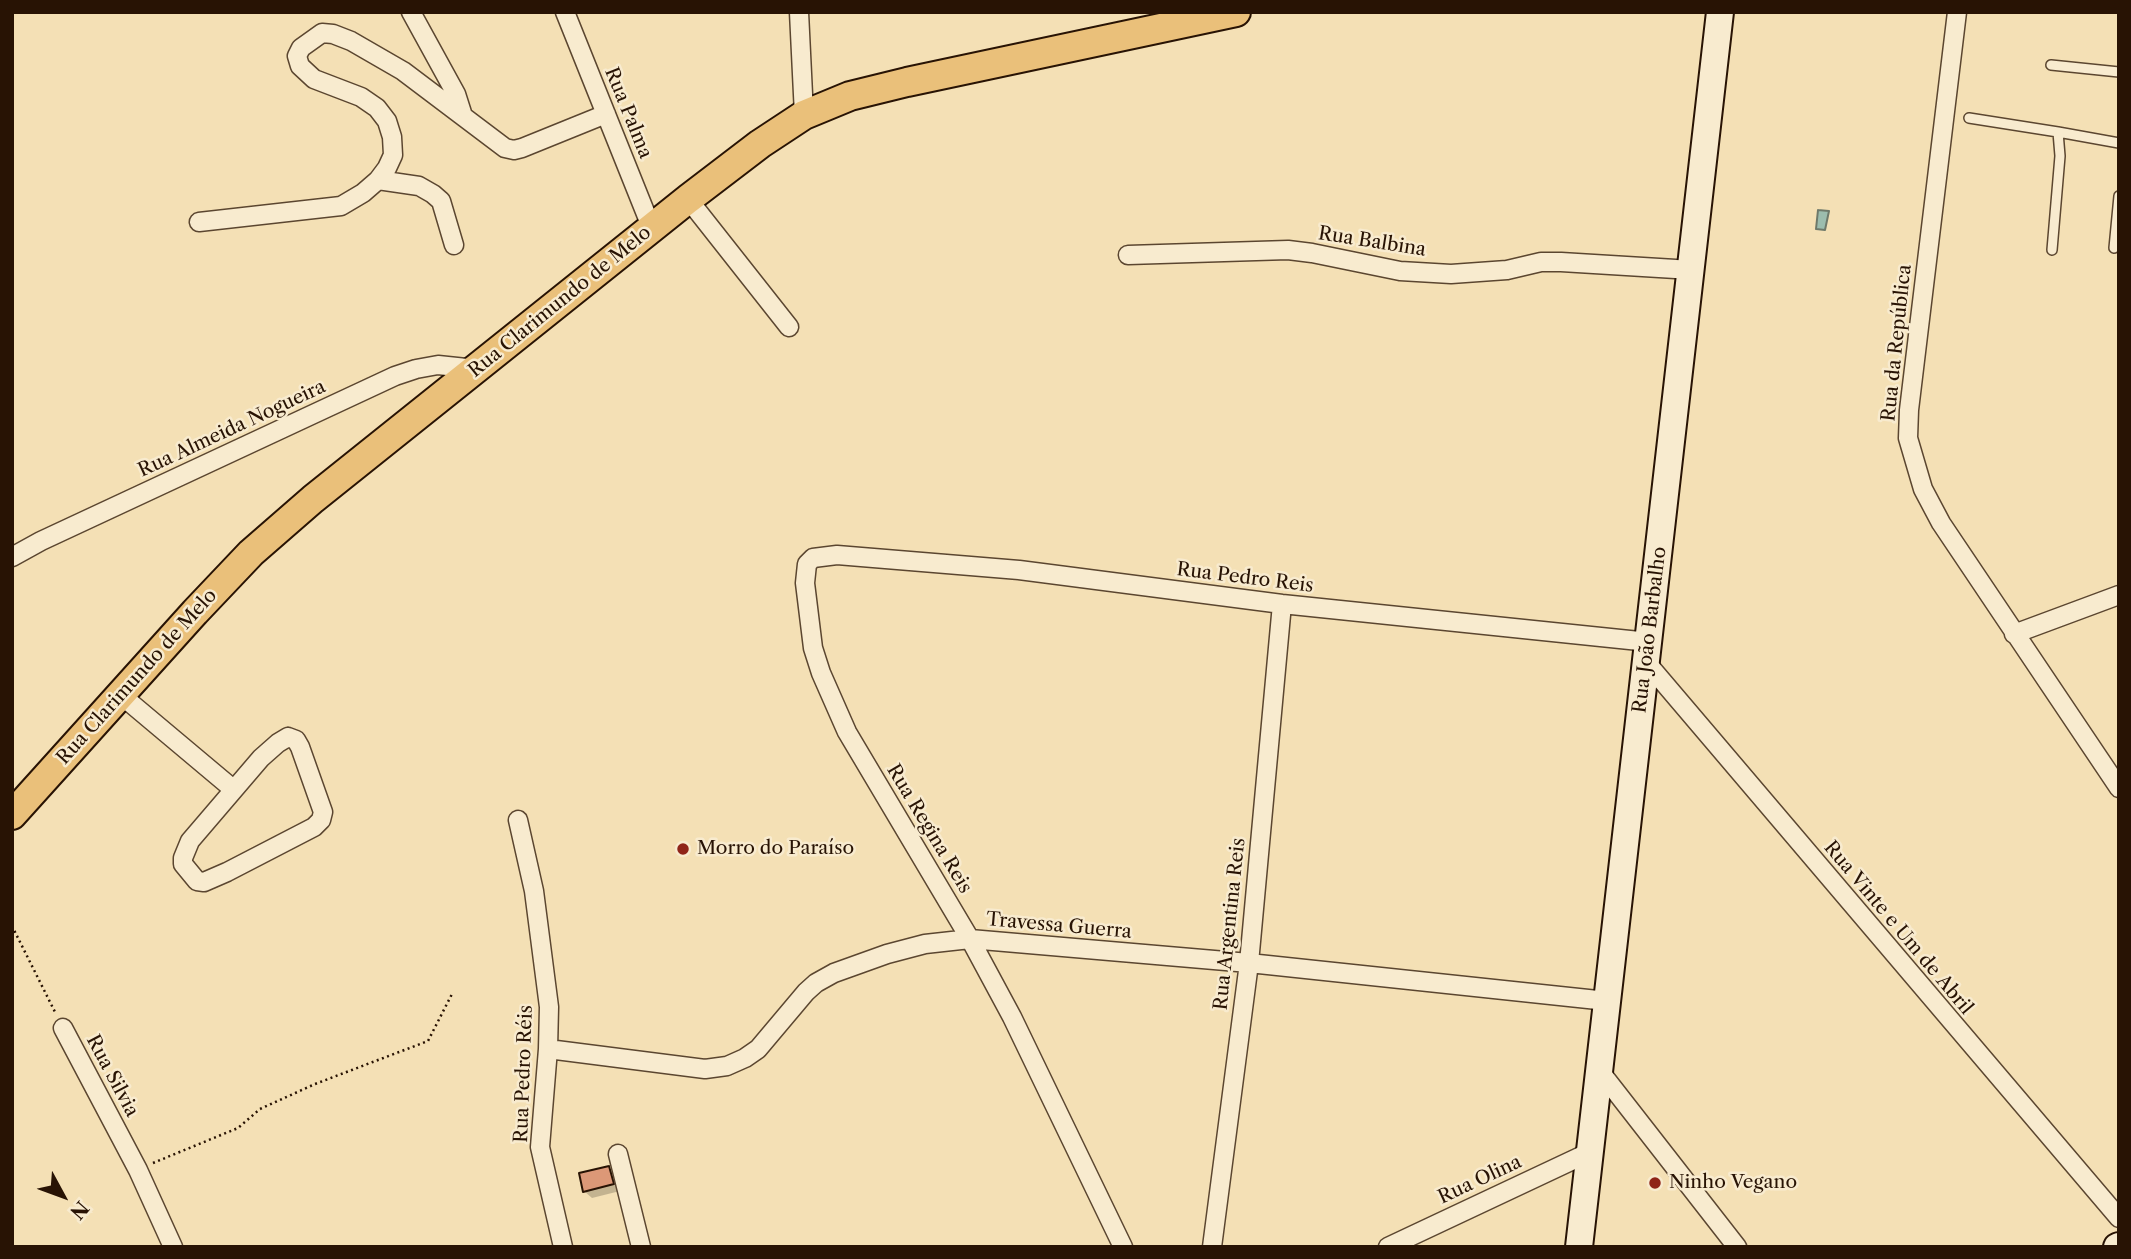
<!DOCTYPE html>
<meta charset="utf-8">
<style>
body{margin:0}
#map{position:relative;width:2131px;height:1259px;overflow:hidden;background:#f4e0b5;font-family:"Libre Caslon Text",serif}
canvas{display:block}
.frame{position:absolute;inset:0;border:14px solid #281304;pointer-events:none}
.north{position:absolute;left:28px;top:1161px;width:70px;height:70px;-webkit-text-stroke:5px #f8ebcf;paint-order:stroke;rotate:131deg;font-size:19px;font-weight:700;line-height:28px;text-align:center;color:#281304}
.north::after{content:'';display:block;margin:auto;width:24px;height:32px;background:#281304;clip-path:polygon(50% 0,100% 100%,50% 72%,0 100%)}
</style>
<div id="map">
<canvas width="2131" height="1259"></canvas>
<div class="frame"></div>
<div class="north">N</div>
</div>
<script>
const g = document.querySelector('canvas').getContext('2d');
g.lineJoin = 'round';
function fill(path, color) { g.fillStyle = color; g.fill(path, 'evenodd'); }
const toPath = rows => new Path2D(rows.map(r => 'M' + r).join(''));
function trace(path, color, width, dash) { g.strokeStyle = color; g.lineWidth = width; g.lineCap = dash ? 'butt' : 'round'; g.setLineDash(dash || []); g.stroke(path); }
function label(font, color, halo, rows, align = 'center') {
  g.font = font + ' "Libre Caslon Text",serif'; g.lineWidth = 5; g.setLineDash([]); g.textBaseline = 'middle'; g.strokeStyle = halo; g.fillStyle = color; for (const [text, x, y, turn = 0] of rows) {
    g.save(); g.translate(x, y); g.rotate((+turn || 0) * Math.PI / 180); g.textAlign = isNaN(turn) ? turn : align; if (halo) g.strokeText(text, 0, 0); g.fillText(text, 0, 0); g.restore();
  }
}
const water = toPath([
 [1818,210,1829,211,1825,230,1816,229,1818,210]
]);
fill(water, '#9cbdae');
trace(water, '#6e796a', 2);
fill(toPath([
 [609,1168,616,1175,620,1191,592,1198,584,1191]
]), '#0003');
const building = toPath([
 [609,1166,614,1184,583,1192,579,1173,609,1166]
]);
fill(building, '#dc9877');
trace(building, '#281304', 2);
const lane = toPath([
 [2051,65,2119,72],
 [1969,118,2058,132],
 [2114,248,2119,196],
 [2052,250,2060,156,2058,132,2119,143]
]);
const street = toPath([
 [411,12,456,94,463,116],
 [565,12,652,229],
 [799,12,804,115],
 [1957,12,1909,410,1908,438,1923,489,1941,523,2119,788],
 [378,180,419,186,433,194,441,201,454,245],
 [688,199,789,327],
 [199,222,341,206,363,193,378,180,387,168,393,155,392,137,387,121,377,108,361,97,314,79,300,66,297,56,301,48,322,33,333,34,351,41,403,71,505,148,514,150,522,148,606,114],
 [1128,255,1288,250,1312,253,1400,271,1451,274,1507,270,1541,262,1561,262,1692,270],
 [12,557,41,541,395,376,416,369,438,365,476,369],
 [2014,634,2119,595],
 [1647,663,2119,1218],
 [121,695,233,789],
 [288,737,296,740,300,747,323,812,321,820,314,827,227,872,204,882,197,881,183,864,183,858,190,841,261,758,278,743,288,737],
 [518,820,534,891,549,1007,548,1049,540,1147,563,1247],
 [63,1028,138,1170,173,1247],
 [548,1049,705,1069,727,1066,745,1058,758,1049,806,992,816,983,834,973,887,954,925,944,970,939,1249,963,1607,1001],
 [1599,1070,1737,1247],
 [618,1154,641,1247],
 [1123,1247,1012,1017,970,939,847,732,821,673,813,648,805,583,807,564,813,558,837,555,1019,570,1282,604,1649,642],
 [1212,1247,1249,963,1282,604],
 [1388,1247,1590,1152]
]);
const secondary = toPath([
 [1579,1247,1720,12],
 [2117,1247,2119,1246]
]);
const primary = toPath([
 [12,815,195,612,251,553,313,499,688,199,760,144,804,115,850,96,907,82,1236,12]
]);
trace(lane, '#5b4630', 12);
trace(street, '#5b4630', 21);
trace(secondary, '#281304', 30);
trace(primary, '#281304', 32);
trace(toPath([
 [12,926,56,1014],
 [153,1163,238,1128,260,1109,315,1084,428,1041,453,992]
]), '#281304', 2.5, [2, 3.5]);
trace(lane, '#f8ebcf', 9);
trace(street, '#f8ebcf', 18);
trace(secondary, '#f8ebcf', 26);
trace(primary, '#eac07a', 28);
for (const [x, y, r, color] of [
 [683,849,7,"#8f2418"],
 [1655,1183,7,"#8f2418"]
]) { const dot = new Path2D(); dot.arc(x, y, r, 0, 2 * Math.PI); g.fillStyle = color; g.fill(dot); trace(dot, '#f8ebcf', 2.5); }
label('19px', '#281304', '#f8ebcf', [
 ["Rua Palma",628,113,68],
 ["Rua Balbina",1372,242,9],
 ["Rua Clarimundo de Melo",560,302,-39],
 ["Rua da República",1897,343,-84],
 ["Rua Almeida Nogueira",232,429,-25],
 ["Rua Pedro Reis",1245,578,7],
 ["Rua João Barbalho",1650,630,-83],
 ["Rua Clarimundo de Melo",137,677,-48],
 ["Rua Regina Reis",929,829,59],
 ["Rua Argentina Reis",1230,924,-84],
 ["Travessa Guerra",1059,926,5],
 ["Rua Vinte e Um de Abril",1898,928,50],
 ["Rua Pedro Réis",524,1074,-88],
 ["Rua Silvia",112,1076,62],
 ["Rua Olina",1480,1180,-25]
]);
label('19px', '#281304', '#f8ebcf', [
 ["Morro do Paraíso",697,849],
 ["Ninho Vegano",1669,1183]
], 'left');
</script>
